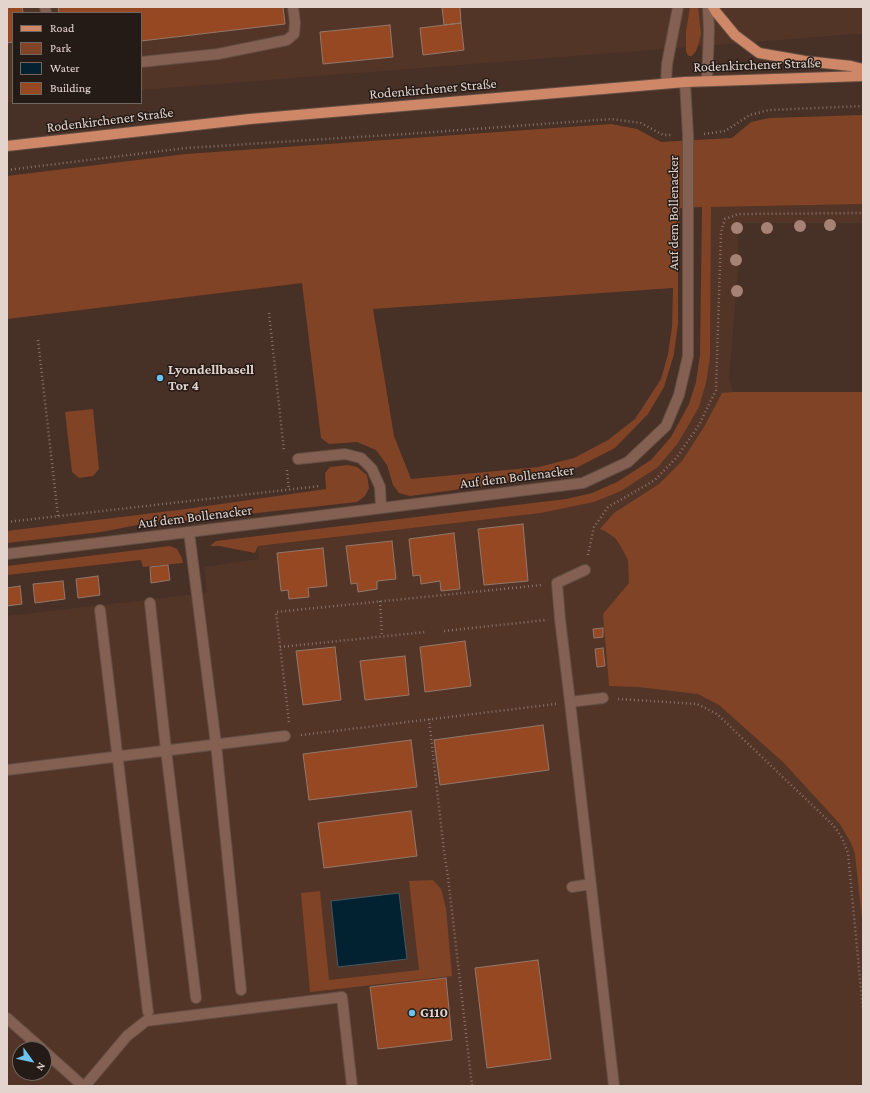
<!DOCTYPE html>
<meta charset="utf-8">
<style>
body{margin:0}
#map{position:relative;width:870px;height:1093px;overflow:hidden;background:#473026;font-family:"Crimson Pro",serif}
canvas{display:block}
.frame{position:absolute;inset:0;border:8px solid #e3d4ce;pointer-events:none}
.legend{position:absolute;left:12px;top:12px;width:130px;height:92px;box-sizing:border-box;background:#251b16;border:1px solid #716560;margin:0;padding:5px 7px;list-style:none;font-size:12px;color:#e3d4ce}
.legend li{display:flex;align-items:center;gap:8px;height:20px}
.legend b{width:20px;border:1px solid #716560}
.north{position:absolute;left:12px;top:1041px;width:40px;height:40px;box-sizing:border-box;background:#251b16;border:1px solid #716560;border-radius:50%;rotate:123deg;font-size:11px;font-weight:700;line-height:16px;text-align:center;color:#e3d4ce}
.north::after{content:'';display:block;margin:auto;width:14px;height:18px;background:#6cc3f2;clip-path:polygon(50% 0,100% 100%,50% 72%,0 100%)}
</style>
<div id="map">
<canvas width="870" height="1093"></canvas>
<div class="frame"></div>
<ul class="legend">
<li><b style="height:5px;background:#ce8868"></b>Road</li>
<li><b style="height:11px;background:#804326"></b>Park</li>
<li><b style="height:11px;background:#032231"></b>Water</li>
<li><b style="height:11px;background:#954822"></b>Building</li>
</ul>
<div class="north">N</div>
</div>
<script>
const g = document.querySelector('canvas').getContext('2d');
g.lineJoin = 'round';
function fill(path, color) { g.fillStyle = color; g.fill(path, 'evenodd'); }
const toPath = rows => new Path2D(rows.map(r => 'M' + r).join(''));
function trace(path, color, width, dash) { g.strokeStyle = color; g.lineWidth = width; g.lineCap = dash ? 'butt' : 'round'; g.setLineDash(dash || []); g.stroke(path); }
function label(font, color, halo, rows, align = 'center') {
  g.font = font + ' "Crimson Pro",serif'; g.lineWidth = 3; g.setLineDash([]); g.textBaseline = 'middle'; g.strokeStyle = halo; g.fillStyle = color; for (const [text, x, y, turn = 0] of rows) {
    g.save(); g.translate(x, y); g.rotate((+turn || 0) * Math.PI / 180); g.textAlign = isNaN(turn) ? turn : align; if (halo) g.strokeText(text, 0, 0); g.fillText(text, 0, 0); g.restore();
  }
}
fill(toPath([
 [7,7,863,7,863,34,855,34,141,90,141,13,13,13,13,102,7,103],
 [863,204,863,223,738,223,738,269,729,377,733,392,863,392,863,1086,7,1086,7,616,197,594,207,592,204,567,259,559,258,546,541,513,594,502,678,443,710,357,711,207],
 [20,1049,44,1049,44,1073,20,1073]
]), '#533528');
fill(toPath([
 [690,7,698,7,701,34,699,42,696,51,692,56,689,56,687,54,686,51,686,32],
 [863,115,863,204,711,207,710,357,706,383,699,407,678,443,658,467,621,491,594,502,541,513,258,546,255,553,219,546,210,546,216,541,566,499,592,493,617,482,651,460,671,437,689,404,696,382,700,355,702,207,680,208,678,254,678,324,674,354,664,387,648,414,615,448,576,468,535,479,410,496,399,493,393,485,387,465,376,450,357,442,329,444,321,438,302,283,7,319,7,176,186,154,611,124,637,129,661,142,732,138,751,122,769,118],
 [673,288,672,327,668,354,661,379,635,419,608,440,574,458,539,467,411,479,394,436,373,309],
 [733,392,863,392,863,928,855,854,851,843,840,824,783,762,719,705,698,694,639,687,609,686,603,614,629,583,628,560,620,545,615,538,605,531,600,529,614,513,659,484,682,461,704,427,722,393],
 [93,409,99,469,93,476,79,478,72,472,65,412],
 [348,465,357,467,367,475,369,488,365,496,357,502,175,522,153,522,101,532,7,543,7,531,186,509,326,489,325,473,330,467],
 [170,546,177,549,182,558,183,563,143,567,141,560,7,575,7,566],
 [433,880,441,889,446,908,452,976,310,992,301,893,320,891,329,980,419,970,409,881]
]), '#804326');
const water = toPath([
 [399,893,407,959,338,967,331,901,399,893]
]);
fill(water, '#032231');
trace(water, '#465760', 1);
const building = toPath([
 [7,7,22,7,23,13,13,13,13,42,7,43,7,7],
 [58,7,283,7,285,24,141,41,141,13,59,13,58,7],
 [442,7,460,7,461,23,444,25,442,7],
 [461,23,464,50,423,55,420,28,461,23],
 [390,25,393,57,323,64,320,32,390,25],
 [523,524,528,581,484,585,478,529,523,524],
 [454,533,460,589,441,591,440,581,421,584,420,575,413,576,409,539,454,533],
 [392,541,396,579,377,581,377,589,358,592,357,583,351,584,346,546,392,541],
 [323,548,327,586,308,588,309,597,289,599,288,590,281,591,277,553,323,548],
 [168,565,170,580,151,583,150,567,168,565],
 [98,576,100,595,78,598,76,579,98,576],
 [63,581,65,599,35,603,33,584,63,581],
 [20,586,22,604,7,606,7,588,20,586],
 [603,628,603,637,594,638,593,629,603,628],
 [465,641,471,686,425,692,420,647,465,641],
 [335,647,341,700,303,705,296,651,335,647],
 [603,648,605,666,597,667,595,649,603,648],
 [405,656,409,695,365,700,360,661,405,656],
 [543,725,549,770,440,785,434,740,543,725],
 [411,740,417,787,309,800,303,754,411,740],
 [411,811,417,856,324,868,318,823,411,811],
 [538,960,551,1059,487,1068,475,968,538,960],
 [446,978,452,1040,378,1049,370,987,446,978]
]);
fill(building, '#954822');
trace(building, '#93786c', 1);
const minor = toPath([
 [45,7,46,13],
 [141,62,218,54,287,40,294,34,295,23,293,7],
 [707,81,709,30,708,7],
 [666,83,667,64,678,7],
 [298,459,345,454,361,458,372,469,380,487,381,508],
 [189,532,216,744,241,990],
 [7,554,189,532,583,483,628,462,666,426,679,395,688,356,688,135,685,82],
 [150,603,166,750,196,998],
 [100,610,148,1012],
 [603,698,570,702,614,1086],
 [570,702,560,619,557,583,585,570],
 [7,770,285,736],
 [572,887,591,884],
 [7,1018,42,1049],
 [44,1051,83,1086],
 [85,1086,127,1036,146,1021,342,997,352,1086]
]);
const major = toPath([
 [713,7,716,12,735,35,759,53,805,61,851,66,863,69],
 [7,146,250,119,685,82,863,76]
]);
trace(minor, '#634e44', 12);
trace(major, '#634e44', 12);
trace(toPath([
 [704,134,725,131,750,115,769,110,863,106],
 [7,170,186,148,420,133,611,119,641,123,663,135,673,135],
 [269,313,284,451],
 [38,340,58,516],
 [287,470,289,490],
 [7,522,320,486],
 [588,555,594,527,608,507,655,480,677,457,699,425,716,390,721,232,725,219,738,214,863,213],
 [380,601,382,636],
 [444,631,546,620],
 [280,647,426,632],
 [618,699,697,704,717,714,834,826,842,838,848,853,863,1010],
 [429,719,444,851,448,877,472,1086],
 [289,722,276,612,542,585],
 [301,735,556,704]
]), '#87736b', 2.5, [1, 3]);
trace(minor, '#836051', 10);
trace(major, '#ce8868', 10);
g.fillStyle = '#a58273';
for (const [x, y] of [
 [830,225],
 [800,226],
 [737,228],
 [767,228],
 [736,260],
 [737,291]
]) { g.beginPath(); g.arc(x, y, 6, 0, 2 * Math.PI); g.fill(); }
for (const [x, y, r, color] of [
 [160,378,4,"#6cc3f2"],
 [412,1013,4,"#6cc3f2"]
]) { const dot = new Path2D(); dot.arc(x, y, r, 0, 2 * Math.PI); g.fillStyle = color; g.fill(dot); trace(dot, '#251b16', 1.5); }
label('14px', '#e3d4ce', '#251b16', [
 ["Rodenkirchener Straße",757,65,-2],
 ["Rodenkirchener Straße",433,89,-5],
 ["Rodenkirchener Straße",110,120,-7],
 ["Auf dem Bollenacker",674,213,-90],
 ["Auf dem Bollenacker",517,477,-7],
 ["Auf dem Bollenacker",195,517,-7]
]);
label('bold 14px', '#e3d4ce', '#251b16', [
 ["Lyondellbasell",168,370],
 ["Tor 4",168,386],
 ["G110",420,1013]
], 'left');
</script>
